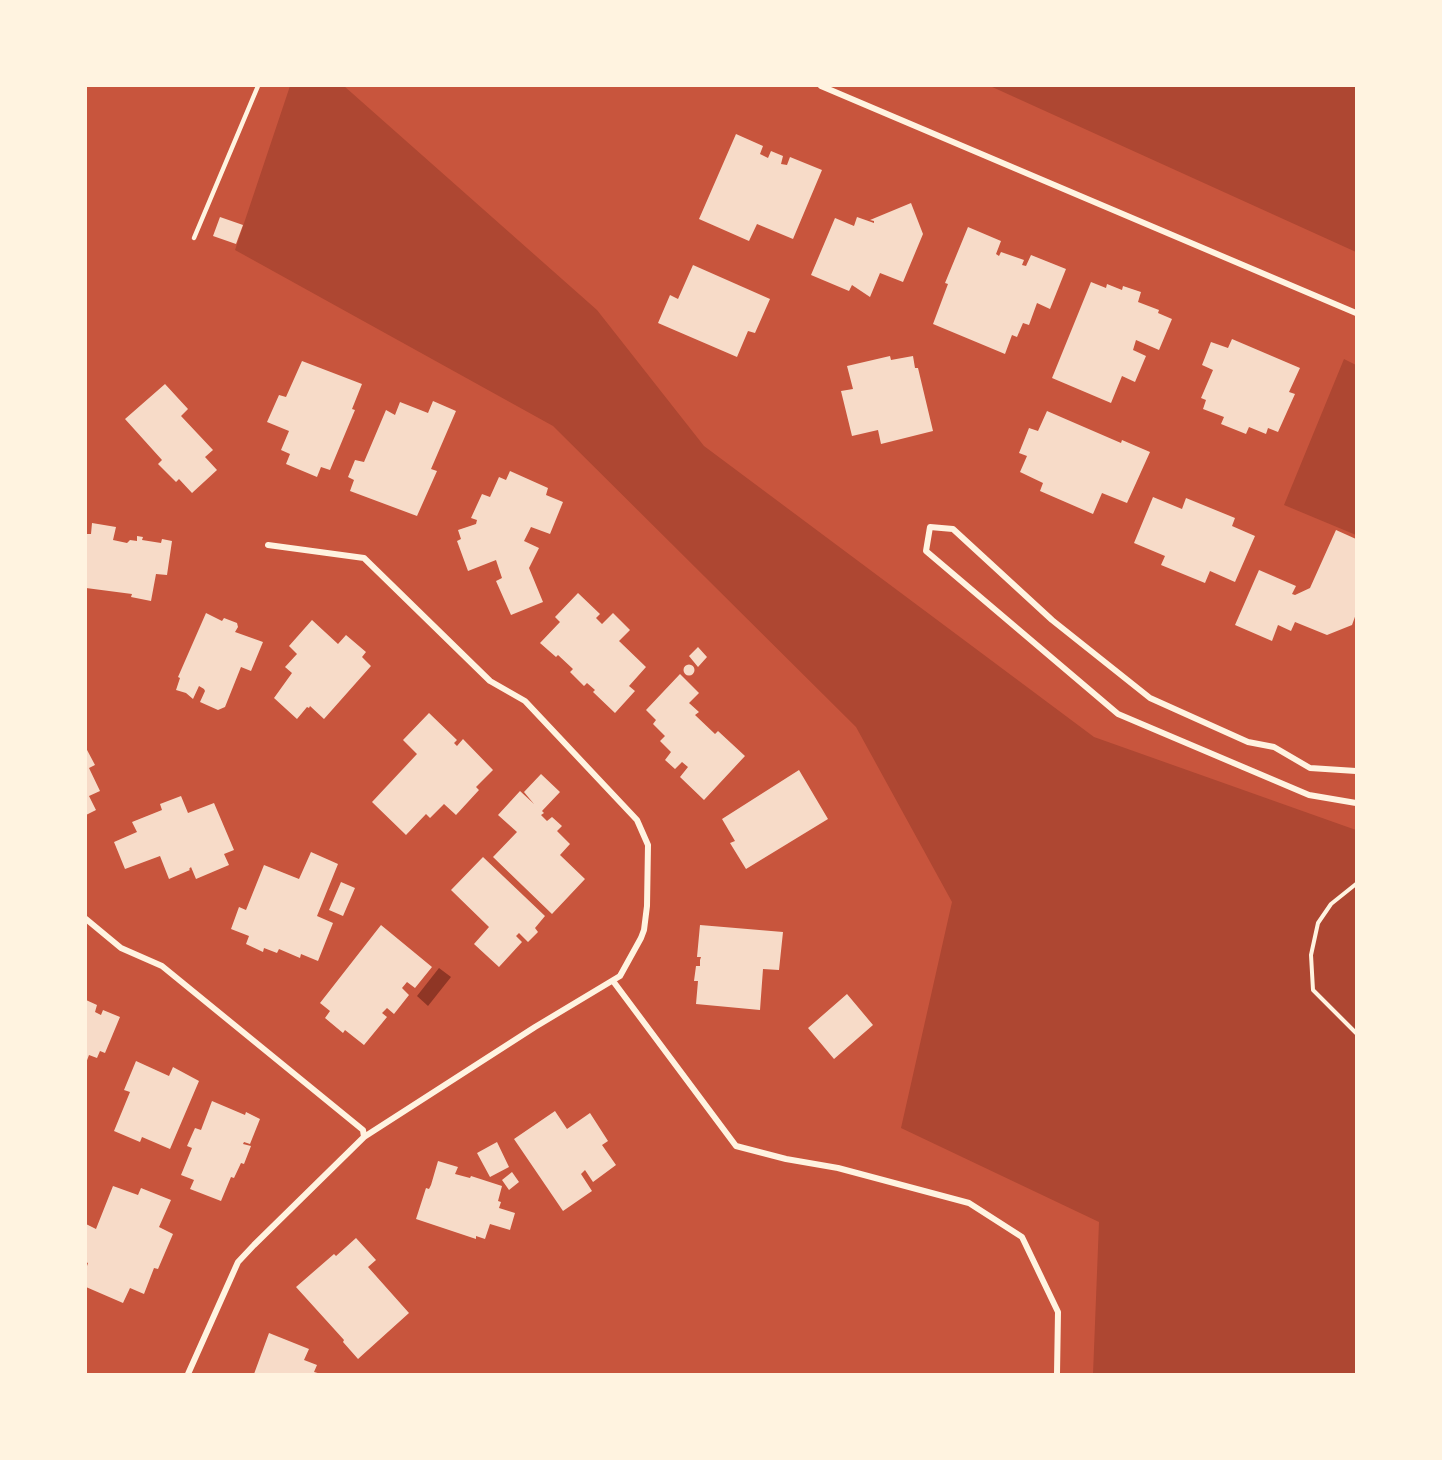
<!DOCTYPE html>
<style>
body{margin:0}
#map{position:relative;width:1442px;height:1460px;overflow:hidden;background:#c8553d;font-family:"IBM Plex Serif",serif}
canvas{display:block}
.frame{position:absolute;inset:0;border:87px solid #fff3e0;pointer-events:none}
</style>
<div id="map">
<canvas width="1442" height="1460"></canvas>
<div class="frame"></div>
</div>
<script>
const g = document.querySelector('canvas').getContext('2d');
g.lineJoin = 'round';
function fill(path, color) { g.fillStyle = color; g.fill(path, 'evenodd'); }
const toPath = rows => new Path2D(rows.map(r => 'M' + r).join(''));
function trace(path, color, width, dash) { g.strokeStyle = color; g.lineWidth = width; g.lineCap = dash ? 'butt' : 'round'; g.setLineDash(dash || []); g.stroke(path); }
fill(toPath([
 [290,86,344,86,597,310,704,446,1094,737,1356,830,1356,1374,1093,1374,1099,1222,901,1128,952,902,856,727,553,426,235,250],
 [990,86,1356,86,1356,252],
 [1344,359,1356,365,1356,535,1284,505]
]), '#ae4732');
fill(toPath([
 [439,968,451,977,428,1006,417,996]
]), '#8f3625');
fill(toPath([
 [736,134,763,146,760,154,768,158,771,151,783,156,781,164,787,165,790,157,822,170,793,239,757,224,749,241,699,219],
 [911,203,923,234,903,282,880,273,870,297,852,285,849,291,811,275,835,218,854,226,857,217,874,223,874,221,870,220],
 [220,217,243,225,236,244,213,236],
 [968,227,1001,241,996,254,999,256,1001,252,1024,260,1022,265,1026,266,1031,255,1066,269,1050,309,1037,303,1029,325,1023,323,1017,337,1012,335,1005,354,933,324,948,284,945,283],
 [693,265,770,299,755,333,748,331,737,357,658,323,670,295,678,299],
 [1091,282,1106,288,1107,284,1122,290,1123,286,1141,292,1138,302,1159,310,1158,313,1172,319,1159,350,1136,340,1133,350,1146,356,1135,382,1122,376,1111,403,1052,378],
 [1232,339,1300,368,1289,392,1295,394,1278,432,1268,428,1266,434,1249,427,1246,434,1221,424,1224,417,1203,409,1206,400,1201,398,1213,370,1202,365,1211,342,1228,348],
 [890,356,891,360,913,356,915,368,918,368,933,431,881,444,878,430,852,436,841,391,853,389,847,366],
 [302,361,362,384,352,409,355,410,330,470,321,467,317,477,286,464,290,454,281,450,289,431,267,422,279,395,286,397],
 [165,384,188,409,181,416,213,450,205,457,217,470,192,493,179,479,176,482,158,464,162,460,125,419],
 [433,401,456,411,431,469,437,471,417,516,350,491,354,480,348,477,355,460,364,462,386,410,395,415,400,402,428,413],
 [1047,411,1121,443,1122,440,1150,452,1127,503,1102,493,1093,514,1040,491,1043,483,1020,472,1027,456,1019,453,1029,428,1038,431],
 [510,471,548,488,546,495,563,502,550,534,531,527,524,541,539,548,529,568,543,602,511,615,496,581,502,578,496,560,468,571,457,541,461,539,458,530,476,524,477,520,471,518,482,494,490,497,499,477,506,480],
 [1153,497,1182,509,1186,498,1235,518,1232,526,1255,536,1235,582,1210,571,1205,583,1161,565,1165,556,1134,543],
 [92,523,116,527,113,540,127,543,130,540,137,541,137,536,143,537,142,540,161,543,162,539,172,541,167,575,156,574,151,601,131,597,132,594,86,588,86,547,87,534,91,534],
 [1336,530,1356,539,1356,614,1352,625,1327,635,1295,622,1291,631,1278,625,1272,641,1235,625,1259,570,1296,586,1292,594,1295,595,1310,588],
 [578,593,600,614,596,618,602,624,613,613,630,630,619,641,646,667,629,686,635,691,615,713,593,692,595,690,587,683,584,686,570,672,573,669,558,655,556,657,540,643,560,622,555,617],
 [206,613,222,621,224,618,237,623,238,627,235,632,263,642,251,671,241,667,225,707,218,710,200,702,205,691,204,689,199,686,193,699,186,693,176,690,180,678,178,677],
 [312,620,338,644,346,635,366,652,362,657,371,666,324,719,310,706,309,708,307,707,297,719,274,698,292,673,285,667,297,654,289,646],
 [698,647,707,657,698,667,689,656],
 '683.5 670a5.5 5.5 0 1 1 11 0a5.5 5.5 0 1 1-11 0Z',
 [680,674,699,693,689,703,699,712,695,715,715,734,718,731,745,756,704,800,680,777,688,767,682,762,675,769,665,760,671,752,660,741,665,736,653,724,656,720,646,710],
 [429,713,457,740,454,743,457,746,463,739,493,770,476,787,479,790,456,815,444,804,430,818,426,814,406,835,372,802,417,754,403,740],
 [86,748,95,765,89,768,100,791,89,796,96,810,86,815],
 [799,770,828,819,746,869,730,843,735,841,722,819],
 [541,774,560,792,542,811,544,813,541,815,547,821,552,817,562,826,557,831,570,844,560,855,585,879,552,914,493,857,517,832,498,815,520,791,534,804,524,792],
 [181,796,188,813,214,803,234,850,224,854,229,865,196,879,191,867,189,869,190,870,169,879,160,856,125,869,114,842,137,832,132,822,162,810,160,804],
 [311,852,338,864,317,916,333,923,318,961,301,954,300,958,279,949,277,953,264,948,263,952,246,944,249,936,231,929,239,907,246,910,264,865,299,879],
 [483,857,545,916,535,928,538,932,528,942,519,933,516,936,522,942,499,967,474,944,489,927,451,890],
 [341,882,355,888,343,916,329,910],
 [381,925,432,967,415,988,407,982,402,988,409,995,394,1014,387,1008,382,1013,387,1017,364,1045,345,1030,343,1033,325,1018,330,1011,320,1003],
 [700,925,783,932,779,970,763,969,760,1010,696,1004,698,981,694,981,696,966,700,966,700,960,701,957,697,957],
 [847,994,873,1025,834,1059,808,1028],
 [86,1000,97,1005,95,1012,101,1015,103,1010,120,1017,105,1053,100,1051,97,1058,89,1055,86,1063],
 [136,1061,169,1076,173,1067,199,1081,170,1149,142,1137,140,1142,114,1131,130,1092,124,1090],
 [212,1101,245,1115,246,1112,260,1119,250,1144,244,1142,243,1144,251,1146,244,1164,241,1163,234,1178,231,1177,221,1201,190,1189,194,1180,181,1175,192,1148,187,1146,195,1128,201,1130],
 [555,1111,567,1129,590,1113,608,1141,602,1145,616,1165,593,1182,585,1170,581,1174,592,1191,563,1211,514,1139],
 [497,1142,509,1167,490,1177,477,1153],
 [438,1161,458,1167,455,1174,470,1178,471,1176,502,1186,498,1201,501,1202,499,1208,515,1213,510,1230,490,1224,485,1239,476,1236,476,1239,416,1219,426,1188,429,1189,431,1185],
 [512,1172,519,1182,509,1190,502,1180],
 [113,1186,138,1195,141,1188,171,1200,159,1227,173,1234,158,1269,154,1268,144,1294,130,1288,123,1303,86,1287,86,1269,88,1263,86,1262,86,1224,96,1229],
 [356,1238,376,1260,368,1267,409,1313,358,1359,343,1342,344,1340,296,1287,334,1254,336,1256],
 [269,1333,309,1349,304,1360,317,1365,314,1372,321,1374,254,1374]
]), '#f7dbc8');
trace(toPath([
 [1356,884,1331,904,1318,923,1311,955,1313,990,1356,1033]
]), '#fff3e0', 4);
trace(toPath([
 [194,238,258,86]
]), '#fff3e0', 4.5);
trace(toPath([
 [821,86,1356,313],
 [1356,771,1310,768,1274,747,1248,742,1150,698,1052,620,953,529,930,527,926,551,1118,714,1309,795,1356,803],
 [86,919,121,948,162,966,363,1130,364,1137],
 [613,981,736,1146,786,1159,838,1168,969,1203,1022,1237,1058,1312,1057,1374],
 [188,1374,238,1262,254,1245,364,1137,535,1027,620,976,641,938,644,930,647,906,648,845,637,820,525,701,490,681,364,558,268,545]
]), '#fff3e0', 6);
</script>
